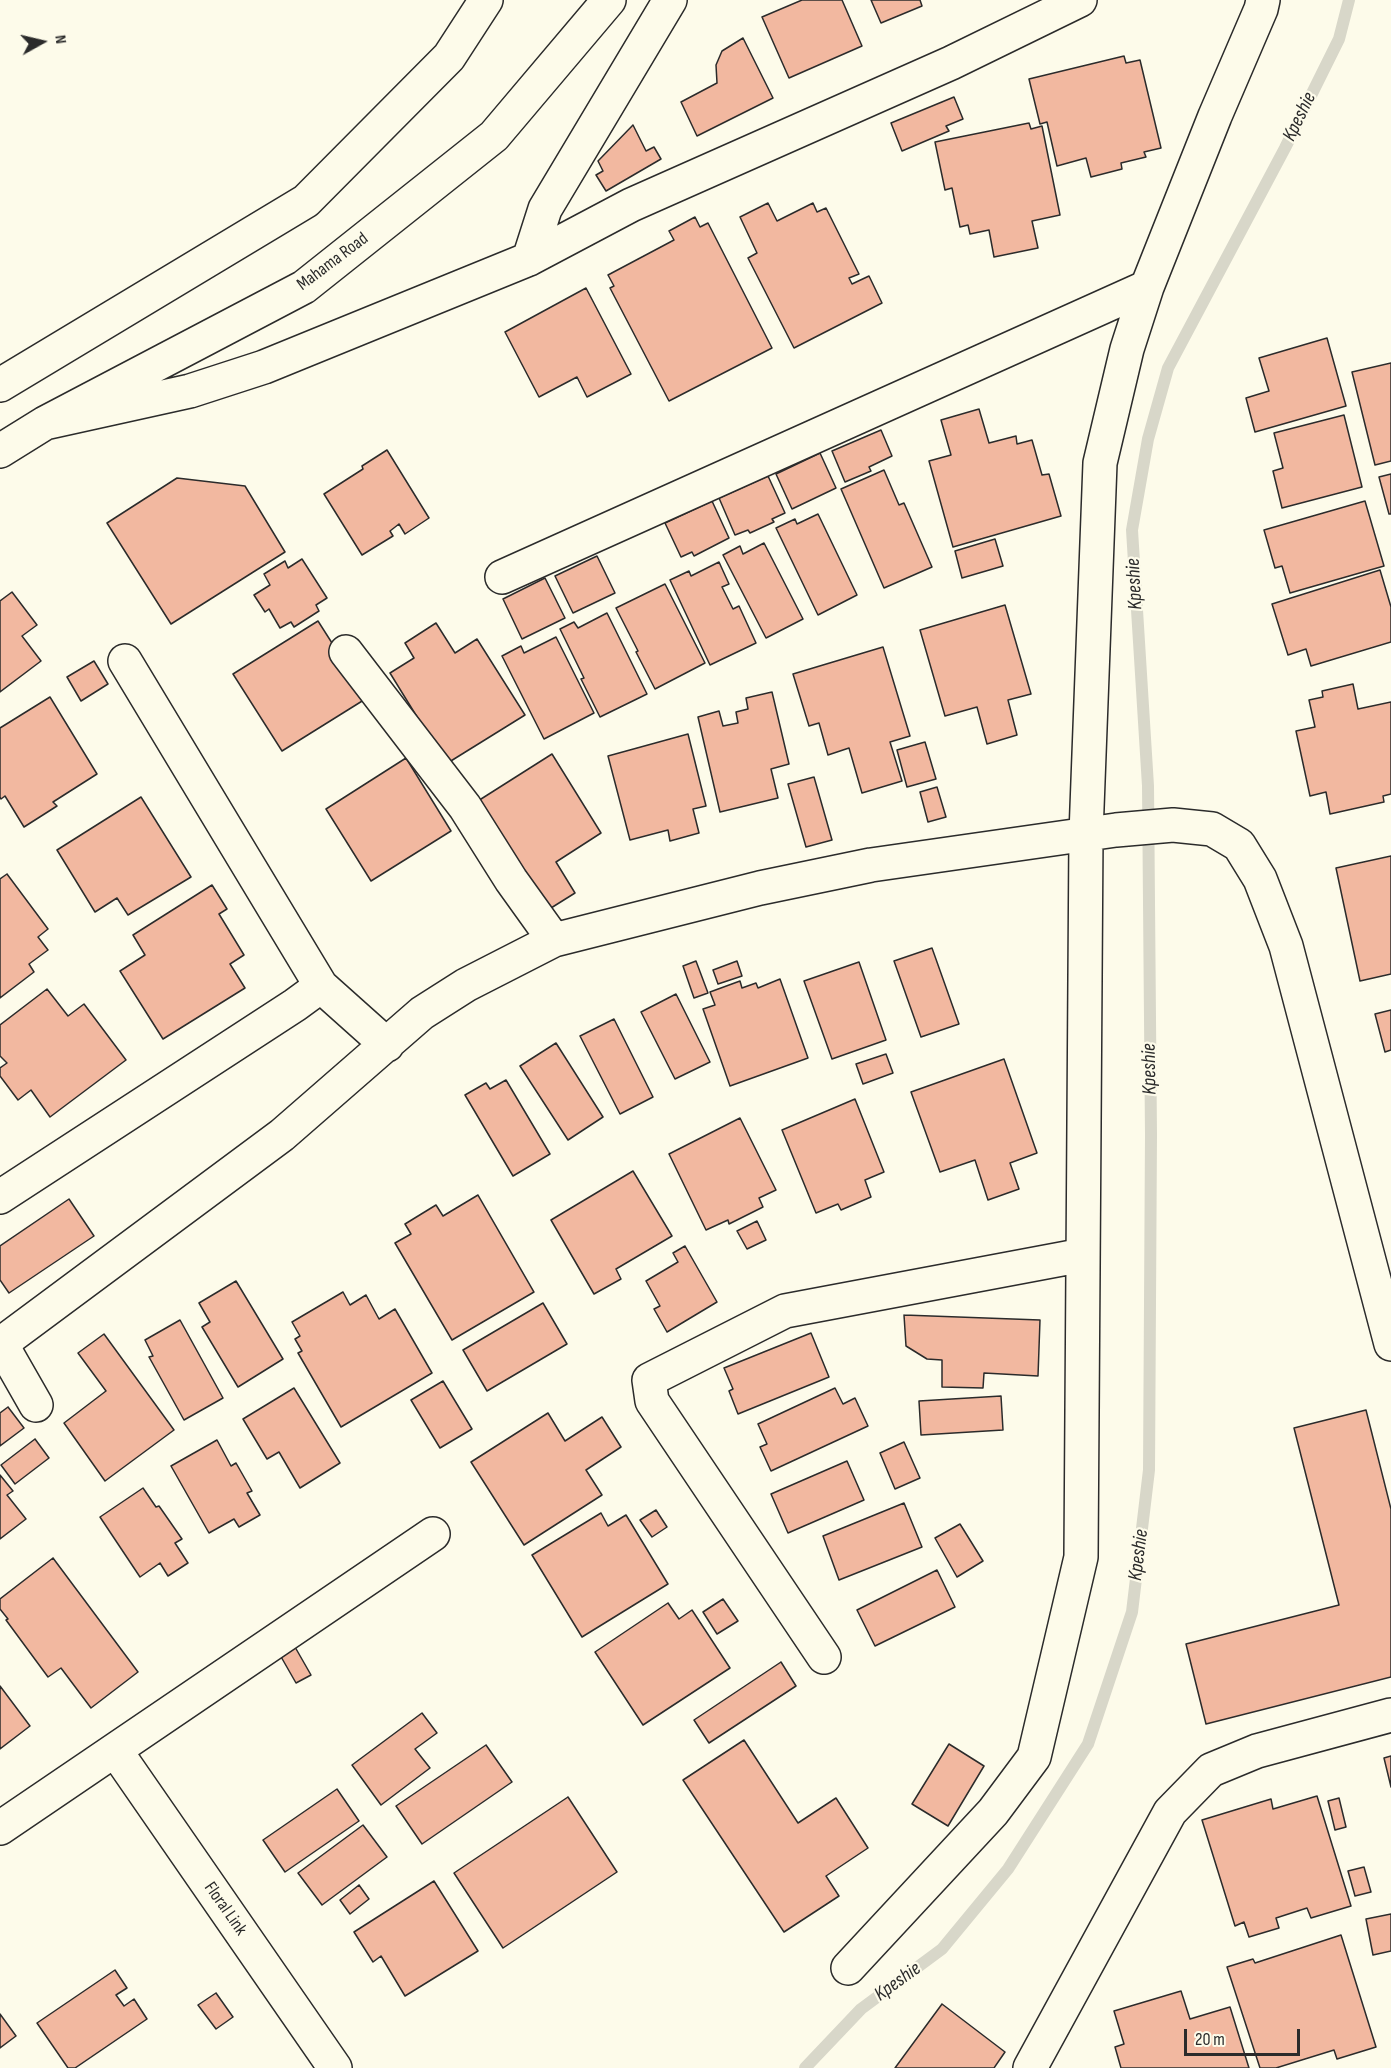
<!DOCTYPE html>
<style>
body{margin:0}
#map{position:relative;width:1391px;height:2068px;overflow:hidden;background:#fdfbea;font-family:"Sofia Sans Condensed",sans-serif}
canvas{display:block}
.north{position:absolute;left:12px;top:12px;width:60px;height:60px;-webkit-text-stroke:4px #fdfbea;paint-order:stroke;rotate:82deg;font-size:16px;font-weight:700;line-height:24px;text-align:center;color:#2b2b2b}
.north::after{content:'';display:block;margin:auto;width:21px;height:27px;background:#2b2b2b;clip-path:polygon(50% 0,100% 100%,50% 72%,0 100%)}
.scale{position:absolute;left:1184px;top:2029px;width:116px;height:27px;box-sizing:border-box;border:3px solid #2b2b2b;border-top:0;padding-left:8px;font-size:18px;line-height:21px;white-space:nowrap;color:#2b2b2b;-webkit-text-stroke:4px #fdfbea;paint-order:stroke}
</style>
<div id="map">
<canvas width="1391" height="2068"></canvas>
<div class="north">N</div>
<div class="scale">20 m</div>
</div>
<script>
const g = document.querySelector('canvas').getContext('2d');
g.lineJoin = 'round';
const toPath = rows => new Path2D(rows.map(r => 'M' + r).join(''));
function trace(path, color, width, dash) { g.strokeStyle = color; g.lineWidth = width; g.lineCap = dash ? 'butt' : 'round'; g.setLineDash(dash || []); g.stroke(path); }
function fill(path, color) { g.fillStyle = color; g.fill(path, 'evenodd'); }
function label(font, color, halo, rows, align = 'center') {
  g.font = font + ' "Sofia Sans Condensed",sans-serif'; g.lineWidth = 4.5; g.setLineDash([]); g.textBaseline = 'middle'; g.strokeStyle = halo; g.fillStyle = color; for (const [text, x, y, turn = 0] of rows) {
    g.save(); g.translate(x, y); g.rotate((+turn || 0) * Math.PI / 180); g.textAlign = isNaN(turn) ? turn : align; if (halo) g.strokeText(text, 0, 0); g.fillText(text, 0, 0); g.restore();
  }
}
trace(toPath([
 [805,2068,861,2009,942,1949,1008,1869,1088,1744,1132,1612,1149,1470,1151,1135,1148,786,1132,530,1148,439,1168,368,1285,148,1339,39,1349,0]
]), '#d8d7c9', 12);
const building = toPath([
 [802,0,842,0,862,46,789,78,762,17,802,0],
 [871,0,920,0,922,6,881,23,871,0],
 [743,38,773,98,697,136,681,102,717,83,716,65,722,51,743,38],
 [1124,56,1126,63,1140,60,1161,148,1144,152,1146,157,1121,163,1122,169,1091,177,1086,158,1057,166,1047,122,1040,124,1029,79,1124,56],
 [954,97,963,119,946,126,949,131,902,151,891,123,954,97],
 [1029,123,1031,129,1042,126,1060,215,1032,221,1038,248,994,257,989,230,970,234,968,225,960,227,952,188,945,190,935,142,1029,123],
 [633,125,646,151,654,147,661,159,606,191,596,175,603,171,598,161,633,125],
 [768,203,777,221,813,203,817,212,826,208,859,274,849,278,852,284,869,276,882,303,794,348,748,258,757,253,740,217,768,203],
 [695,217,700,227,708,223,772,348,669,401,610,288,614,286,608,275,674,240,669,231,695,217],
 [586,288,631,374,587,397,577,377,539,397,505,332,586,288],
 [1327,338,1346,406,1255,432,1246,398,1269,391,1259,358,1327,338],
 [1391,363,1391,461,1375,465,1352,372,1391,363],
 [979,409,989,443,1016,436,1017,444,1032,440,1042,475,1049,474,1061,516,953,547,929,461,951,455,941,420,979,409],
 [1344,415,1362,487,1282,508,1273,471,1283,468,1274,433,1344,415],
 [881,430,892,456,869,467,871,471,845,482,832,451,881,430],
 [387,450,429,518,405,534,399,524,390,531,393,536,362,555,324,494,363,469,362,466,387,450],
 [820,453,836,488,792,509,776,474,820,453],
 [884,470,899,505,904,503,932,567,884,588,841,489,884,470],
 [1391,474,1391,514,1389,514,1379,477,1391,474],
 [768,476,785,513,772,519,774,522,750,533,748,530,735,535,719,498,768,476],
 [177,478,245,486,285,552,171,624,107,523,177,478],
 [712,501,729,538,694,556,692,552,681,557,665,523,712,501],
 [1365,501,1384,566,1290,593,1282,566,1275,568,1264,530,1365,501],
 [818,514,857,595,818,615,776,528,795,519,797,524,818,514],
 [995,539,1003,566,962,578,955,551,995,539],
 [764,543,803,619,766,638,723,555,740,546,743,554,764,543],
 [597,556,615,593,573,613,555,576,597,556],
 [302,559,327,598,316,605,319,611,294,627,291,622,280,628,269,609,265,612,254,595,270,585,264,574,285,561,288,568,302,559],
 [719,562,729,584,722,587,733,609,739,606,756,643,710,665,670,580,689,571,691,576,719,562],
 [1380,570,1391,607,1391,642,1311,666,1306,649,1288,655,1272,604,1380,570],
 [545,578,565,618,522,639,503,599,545,578],
 [665,584,705,663,655,689,636,652,638,651,616,608,665,584],
 [12,592,37,625,22,636,41,661,0,692,0,601,12,592],
 [1005,605,1031,694,1008,700,1017,735,987,744,977,707,945,716,920,630,1005,605],
 [607,613,647,694,600,717,581,679,584,678,560,629,574,622,578,628,607,613],
 [318,621,367,698,282,751,233,674,318,621],
 [436,623,455,653,477,639,525,715,446,764,390,673,414,658,405,643,436,623],
 [556,637,594,713,544,739,502,656,521,646,524,653,556,637],
 [883,647,910,736,890,742,902,781,862,793,849,748,828,755,819,723,809,726,793,674,883,647],
 [94,661,108,684,81,701,67,677,94,661],
 [1353,684,1358,709,1391,702,1391,794,1383,796,1384,802,1330,814,1326,792,1310,796,1296,731,1315,727,1309,700,1323,697,1322,691,1353,684],
 [772,692,789,764,771,769,778,798,720,812,698,717,719,711,723,726,738,723,736,712,748,709,746,698,772,692],
 [50,697,97,774,53,802,57,806,24,827,5,796,1,799,0,797,0,728,50,697],
 [688,734,706,806,693,809,699,833,670,841,668,830,630,840,608,756,688,734],
 [925,742,936,779,907,787,897,750,925,742],
 [552,754,601,833,556,862,575,893,543,913,470,806,552,754],
 [406,758,451,831,371,881,326,809,406,758],
 [814,777,832,840,806,847,788,784,814,777],
 [937,787,946,817,928,822,920,792,937,787],
 [141,797,191,877,128,915,117,898,95,912,57,850,141,797],
 [1391,856,1391,974,1360,981,1336,868,1391,856],
 [7,874,48,929,38,937,48,950,29,964,34,972,0,998,0,879,7,874],
 [212,885,227,909,219,914,244,955,230,964,245,988,163,1039,120,971,145,955,133,935,212,885],
 [932,948,959,1024,921,1037,894,961,932,948],
 [696,961,708,993,694,998,683,966,696,961],
 [737,961,742,976,718,984,713,970,737,961],
 [859,962,886,1040,832,1059,804,981,859,962],
 [780,979,808,1058,730,1086,703,1009,715,1005,710,992,740,981,742,988,756,983,758,988,780,979],
 [47,989,68,1016,84,1004,126,1060,50,1117,31,1090,18,1100,0,1076,0,1068,7,1063,0,1056,0,1025,47,989],
 [676,994,710,1062,675,1079,641,1012,676,994],
 [1391,1010,1391,1050,1385,1052,1375,1014,1391,1010],
 [614,1019,653,1097,620,1114,580,1036,614,1019],
 [556,1043,603,1117,568,1140,520,1066,556,1043],
 [886,1054,893,1073,863,1084,856,1064,886,1054],
 [1004,1059,1037,1153,1010,1163,1019,1189,988,1200,975,1160,940,1172,911,1092,1004,1059],
 [506,1080,550,1154,513,1176,465,1095,486,1083,490,1089,506,1080],
 [855,1099,884,1172,865,1180,871,1197,841,1210,838,1204,816,1213,782,1130,855,1099],
 [740,1118,776,1190,759,1198,763,1207,729,1224,728,1220,706,1230,669,1154,740,1118],
 [633,1171,672,1236,616,1269,621,1279,594,1294,551,1220,633,1171],
 [478,1195,534,1292,452,1340,395,1243,411,1234,405,1224,436,1205,443,1216,478,1195],
 [69,1199,94,1236,9,1293,0,1280,0,1246,69,1199],
 [757,1221,766,1240,747,1249,737,1231,757,1221],
 [685,1246,717,1302,667,1332,654,1309,660,1306,646,1281,678,1262,673,1253,685,1246],
 [236,1281,283,1359,238,1387,202,1327,210,1322,199,1303,236,1281],
 [343,1292,350,1305,366,1295,379,1319,395,1309,432,1373,341,1427,298,1353,302,1351,295,1339,300,1336,292,1322,343,1292],
 [543,1303,567,1344,487,1391,463,1350,543,1303],
 [904,1315,1040,1320,1038,1376,984,1373,983,1388,942,1387,942,1360,927,1359,906,1346,904,1315],
 [180,1320,223,1398,184,1420,149,1357,153,1356,145,1340,180,1320],
 [811,1333,829,1377,738,1414,729,1391,733,1389,724,1368,811,1333],
 [104,1334,174,1430,105,1481,64,1423,106,1391,78,1353,104,1334],
 [443,1381,472,1429,440,1448,411,1400,443,1381],
 [294,1388,340,1463,300,1488,279,1452,267,1459,243,1419,294,1388],
 [835,1388,843,1404,855,1398,868,1426,771,1471,760,1447,767,1444,758,1424,835,1388],
 [1001,1396,1003,1430,921,1435,919,1401,1001,1396],
 [8,1407,24,1428,0,1446,0,1413,8,1407],
 [1366,1410,1391,1509,1391,1677,1206,1724,1186,1644,1339,1605,1294,1428,1366,1410],
 [548,1413,565,1441,602,1417,621,1447,586,1470,602,1495,524,1545,471,1462,548,1413],
 [35,1439,49,1458,15,1484,1,1465,35,1439],
 [217,1440,231,1466,236,1463,252,1491,247,1493,260,1515,239,1527,234,1519,209,1533,171,1466,217,1440],
 [904,1442,920,1478,895,1489,880,1453,904,1442],
 [847,1461,864,1500,788,1533,771,1494,847,1461],
 [0,1475,13,1491,7,1495,26,1519,0,1539,0,1475],
 [143,1488,156,1507,159,1506,182,1539,175,1543,188,1563,168,1576,160,1563,140,1577,100,1517,143,1488],
 [904,1503,922,1547,839,1580,823,1536,904,1503],
 [656,1510,667,1527,652,1537,640,1520,656,1510],
 [601,1513,608,1526,626,1515,668,1584,582,1637,532,1555,601,1513],
 [960,1524,983,1561,957,1577,935,1538,960,1524],
 [53,1558,138,1672,91,1708,61,1668,48,1677,6,1620,8,1619,0,1609,0,1599,53,1558],
 [937,1570,955,1607,875,1646,857,1610,937,1570],
 [723,1599,738,1621,717,1634,703,1612,723,1599],
 [668,1603,679,1619,692,1610,730,1668,643,1725,595,1652,668,1603],
 [295,1647,311,1675,296,1683,280,1655,295,1647],
 [781,1662,796,1686,709,1743,694,1720,781,1662],
 [0,1686,30,1726,0,1749,0,1686],
 [422,1713,437,1733,415,1749,430,1768,381,1805,352,1765,422,1713],
 [744,1740,798,1823,836,1798,868,1848,826,1876,839,1896,784,1932,683,1780,744,1740],
 [949,1744,984,1766,948,1826,912,1804,949,1744],
 [486,1745,512,1782,422,1844,396,1806,486,1745],
 [1391,1756,1391,1787,1384,1758,1391,1756],
 [337,1789,359,1821,285,1872,263,1840,337,1789],
 [1317,1796,1351,1906,1311,1918,1307,1908,1276,1918,1279,1928,1249,1937,1244,1922,1235,1926,1202,1820,1271,1799,1273,1809,1317,1796],
 [568,1797,617,1872,503,1948,454,1873,568,1797],
 [1339,1798,1346,1827,1335,1830,1328,1801,1339,1798],
 [363,1825,387,1857,322,1905,298,1873,363,1825],
 [1364,1867,1371,1892,1355,1896,1348,1871,1364,1867],
 [434,1881,478,1951,405,1996,381,1956,373,1962,354,1932,434,1881],
 [359,1885,369,1899,350,1914,340,1900,359,1885],
 [1391,1914,1391,1951,1373,1955,1366,1919,1391,1914],
 [1341,1935,1376,2047,1337,2059,1334,2050,1276,2068,1260,2068,1227,1967,1253,1959,1255,1963,1341,1935],
 [115,1970,127,1988,116,1995,124,2006,134,1999,147,2019,75,2068,68,2068,37,2023,115,1970],
 [1181,1991,1190,2019,1230,2007,1249,2068,1121,2068,1115,2047,1124,2044,1114,2011,1181,1991],
 [216,1993,233,2017,216,2029,198,2005,216,1993],
 [942,2004,1005,2052,994,2068,895,2068,942,2004],
 [0,2014,16,2036,0,2048,0,2014]
]);
fill(building, '#f2b8a0');
trace(building, '#2b2b2b', 1.5);
const minor = toPath([
 [529,259,545,209,670,0],
 [0,385,306,201,449,57,486,0],
 [45,423,190,391,264,367,529,259,631,205,951,63,1080,0],
 [0,451,45,423,304,287,494,136,609,0],
 [502,577,1147,287],
 [346,652,465,807,511,880,554,940],
 [321,986,387,1045],
 [0,1197,295,1005,321,986,125,661],
 [36,1405,4,1349,10,1337,282,1135,422,1013,466,985,554,940,760,888,871,865,1116,830,1173,825,1212,829,1239,845,1260,879,1286,946,1391,1344],
 [824,1657,652,1401,649,1380,785,1311,1083,1255],
 [115,1750,335,2068],
 [0,1828,433,1534],
 [848,1968,993,1812,1034,1757,1081,1557,1086,834,1100,463,1127,349,1147,287,1215,116,1261,9,1263,0],
 [1030,2068,1170,1812,1211,1770,1257,1751,1391,1715]
]);
trace(minor, '#2b2b2b', 36);
trace(minor, '#fdfbea', 33);
label('18px', '#2b2b2b', '#fdfbea', [
 ["Mahama Road",333,262,-37],
 ["Floral Link",225,1909,55]
]);
label('italic 20px', '#2b2b2b', '#fdfbea', [
 ["Kpeshie",1300,117,-64],
 ["Kpeshie",1135,584,-93],
 ["Kpeshie",1150,1069,-91],
 ["Kpeshie",1139,1555,-83],
 ["Kpeshie",898,1982,-36]
]);
</script>
